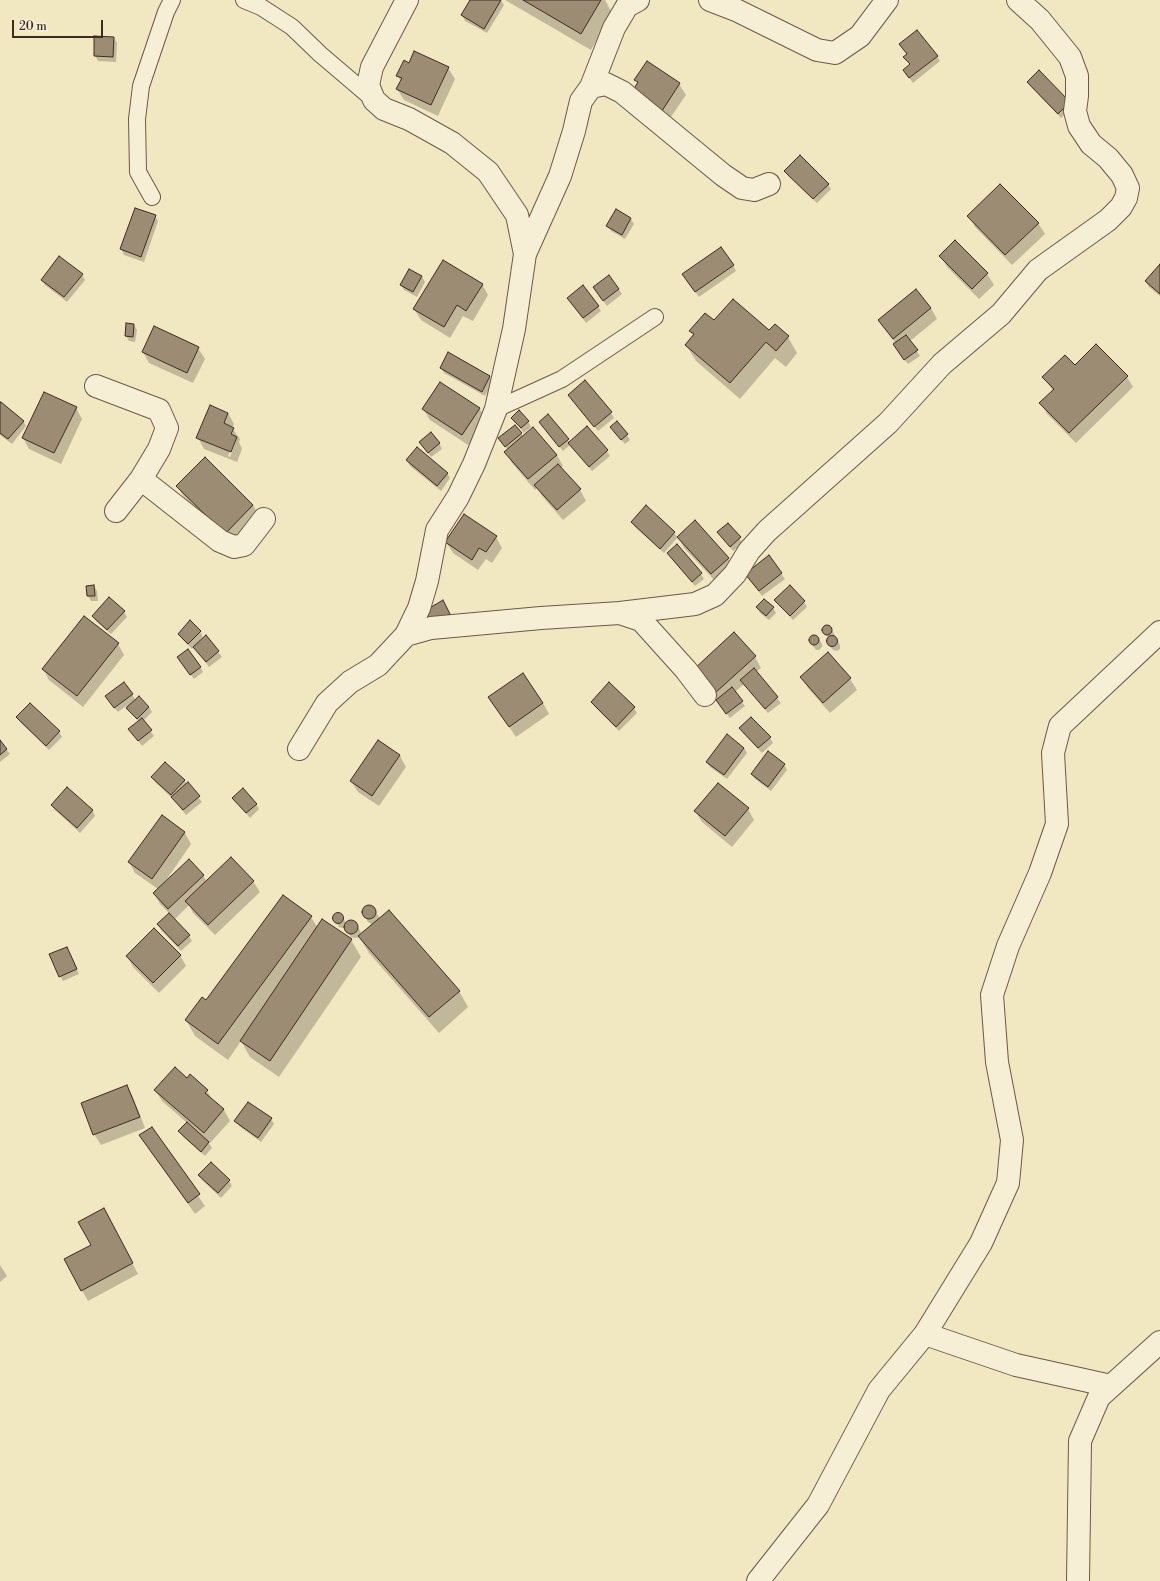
<!DOCTYPE html>
<style>
body{margin:0}
#map{position:relative;width:1160px;height:1581px;overflow:hidden;background:#f1e7c0;font-family:"Libre Bodoni",serif}
canvas{display:block}
.scale{position:absolute;left:12px;top:20px;width:91px;height:18px;box-sizing:border-box;border:2px solid #402a20;border-top:0;padding-left:5px;font-size:12px;line-height:14px;white-space:nowrap;color:#402a20;-webkit-text-stroke:3px #f6efd6;paint-order:stroke}
</style>
<div id="map">
<canvas width="1160" height="1581"></canvas>
<div class="scale">20 m</div>
</div>
<script>
const g = document.querySelector('canvas').getContext('2d');
g.lineJoin = 'round';
function fill(path, color) { g.fillStyle = color; g.fill(path, 'evenodd'); }
const toPath = rows => new Path2D(rows.map(r => 'M' + r).join(''));
function trace(path, color, width, dash) { g.strokeStyle = color; g.lineWidth = width; g.lineCap = dash ? 'butt' : 'round'; g.setLineDash(dash || []); g.stroke(path); }
fill(toPath([
 [472,0,501,0,504,5,487,33,465,21,462,15],
 [505,0,605,0,612,13,591,50],
 [114,38,117,43,116,62,98,61,95,55],
 [900,45,937,56,940,61,913,83,907,75,910,65,905,57,908,55],
 [409,64,448,68,455,79,438,116,404,100,397,89,401,82,398,76],
 [636,80,679,84,686,95,666,124],
 [1028,82,1072,108,1061,118,1031,87],
 [785,171,828,184,831,189,817,203,788,176],
 [616,211,631,219,634,224,625,239,611,231,608,226],
 [155,216,158,221,144,262,124,255,121,249],
 [969,216,1038,223,1045,234,1012,265,975,227],
 [955,242,987,274,994,285,979,299,947,267,941,256],
 [733,265,736,271,699,297,686,280],
 [1160,265,1160,296,1149,287,1146,282],
 [410,270,422,277,425,282,417,297,404,290,401,285],
 [82,275,85,280,67,302,45,285,42,280],
 [482,284,488,295,473,321,463,316,450,338,421,320,414,309],
 [594,288,619,289,622,294,607,306],
 [571,303,598,306,601,311,586,323],
 [931,308,937,319,910,341,920,356,908,364,897,350,896,344,879,320],
 [714,322,769,331,788,337,797,353,786,367,775,358,740,399,696,361,686,345,694,336,691,331],
 [134,325,137,330,135,342,129,341,126,336],
 [154,328,198,348,205,359,193,383,149,363,143,352],
 [448,354,490,377,493,382,485,396,444,373,441,368],
 [1075,366,1127,377,1133,387,1076,443,1047,414,1041,403,1053,391,1043,377],
 [569,395,611,413,614,418,598,431],
 [0,404,23,421,26,426,12,444,0,435],
 [76,408,82,419,61,464,29,449,23,438],
 [479,408,486,419,468,445,430,420,423,409],
 [228,413,234,424,232,428,240,439,239,442,242,449,237,462,204,449,198,438],
 [235,439,236,441,230,457,228,456],
 [512,418,528,421,531,427,524,433],
 [540,422,568,440,570,442,607,451,610,456,592,471,570,445,563,451],
 [515,426,523,436,557,455,563,466,561,468,580,490,586,501,563,520,542,496,537,488,535,490,512,463,505,452,508,450,503,444],
 [614,432,627,435,630,440,625,444],
 [420,442,439,443,442,449,431,457],
 [407,460,447,473,450,478,441,491,410,466],
 [177,486,253,505,259,516,232,544,184,497],
 [646,507,674,533,677,537,695,522,728,558,734,569,718,584,684,548,678,537,664,553,635,527,632,522],
 [728,524,743,543,733,551,718,532],
 [496,537,502,548,492,563,486,559,478,570,453,553,446,542],
 [668,553,701,574,704,579,695,586],
 [769,557,785,579,762,596,746,575],
 [94,586,97,591,98,601,91,601,88,596,87,587],
 [776,600,804,602,807,607,793,620,779,605],
 [757,607,773,608,776,613,769,620,760,613],
 [124,612,127,617,111,634,96,621,93,616],
 [825,626,831,628,840,645,840,649,837,651,833,650,827,642,828,638,824,632],
 [200,631,203,637,200,640,201,641,206,637,222,657,209,667,194,647,192,649,182,639,179,634],
 [812,635,818,638,822,644,822,647,819,650,816,650,810,642,810,638],
 [118,644,124,655,83,707,49,680,43,669],
 [828,654,850,679,857,690,830,713,808,688,802,677],
 [755,657,761,668,756,672,781,703,768,713,744,684,735,692,745,706,730,718,720,705,718,700,701,681],
 [181,662,200,667,203,672,194,679],
 [132,694,135,700,149,707,152,712,143,721,154,736,142,746,133,734,139,722,126,706,118,712,109,702],
 [489,697,543,703,549,714,516,737],
 [592,702,634,708,637,713,619,731,595,707],
 [17,717,59,732,62,737,49,750,20,722],
 [740,728,770,738,773,743,762,753,743,733],
 [0,741,10,754,0,762],
 [379,742,400,756,406,767,379,806,358,792,351,781],
 [744,748,747,753,727,779,710,767,707,762],
 [784,764,787,770,771,791,755,779,752,774],
 [153,777,184,780,202,802,186,815,173,799,155,782],
 [233,798,256,804,259,809,250,818],
 [52,805,92,810,95,816,80,833,55,810],
 [748,809,754,820,732,847,702,822,695,811],
 [162,816,185,833,191,844,163,885,203,875,207,882,253,881,260,892,215,935,193,913,189,905,174,920,189,936,192,941,181,951,161,930,158,924,170,914,160,904,154,893,158,889,135,873,129,862],
 [283,897,311,917,318,928,322,921,351,940,361,957,279,1077,250,1057,241,1041,228,1060,195,1036,186,1020,206,1001],
 [370,906,374,908,380,919,459,991,468,1007,439,1033,369,953,359,937,355,938,351,937,345,927,342,928,339,927,334,919,334,915,337,913,341,914,346,923,351,921,355,922,361,932,359,936,373,925,368,922,363,912,365,907],
 [70,953,79,974,63,981,60,976],
 [180,955,186,966,159,993,133,967,127,956],
 [127,1086,133,1097,145,1128,101,1145,94,1134],
 [155,1090,207,1091,213,1101,224,1110,230,1121,210,1143,207,1140,212,1148,205,1156,183,1137,180,1131,187,1123,162,1101],
 [271,1119,274,1124,261,1142,239,1126,236,1121],
 [151,1128,205,1206,195,1214,140,1136],
 [211,1163,229,1181,232,1186,221,1198,202,1180,199,1175],
 [110,1220,138,1274,88,1301,82,1290,92,1246],
 [0,1265,7,1276,0,1282]
]), '#0003');
const building = toPath([
 [470,0,501,0,484,29,461,15,470,0],
 [523,0,601,0,581,34,523,0],
 [917,30,938,56,909,78,903,70,910,64,903,57,907,54,899,44,917,30],
 [94,36,114,37,113,57,94,56,94,36],
 [414,51,449,67,431,105,396,89,402,78,396,76,404,60,409,63,414,51],
 [647,61,680,83,660,114,630,95,638,82,634,80,647,61],
 [1039,70,1070,102,1058,114,1027,82,1039,70],
 [800,155,829,184,813,199,784,171,800,155],
 [1000,184,1039,223,1005,255,967,216,1000,184],
 [135,208,156,215,141,257,120,249,135,208],
 [616,209,631,218,622,235,606,226,616,209],
 [955,240,988,273,972,289,939,256,955,240],
 [721,247,734,265,695,292,682,274,721,247],
 [59,256,83,274,64,297,41,280,59,256],
 [443,260,483,284,466,311,457,305,444,327,413,309,443,260],
 [1160,264,1160,294,1145,281,1160,264],
 [409,269,422,276,413,292,400,285,409,269],
 [609,275,619,289,603,301,593,287,609,275],
 [583,285,599,306,583,318,567,298,583,285],
 [916,289,931,308,893,339,878,320,916,289],
 [733,299,769,330,775,324,789,336,776,351,766,342,730,383,685,345,694,334,689,331,705,313,714,320,733,299],
 [126,323,134,324,133,337,125,336,126,323],
 [154,326,199,347,187,373,142,352,154,326],
 [906,335,918,350,904,360,893,344,906,335],
 [1096,344,1128,376,1069,433,1039,403,1054,389,1042,377,1065,355,1075,365,1096,344],
 [448,352,490,376,482,392,440,368,448,352],
 [585,380,612,412,594,427,568,395,585,380],
 [440,382,480,408,462,435,422,409,440,382],
 [44,392,77,407,54,453,22,438,44,392],
 [0,402,1,402,24,421,8,439,0,433,0,402],
 [210,405,228,413,224,423,234,428,231,434,237,437,231,452,196,438,210,405],
 [519,410,529,421,521,428,511,418,519,410],
 [548,414,569,439,559,447,539,422,548,414],
 [617,421,628,434,621,440,610,427,617,421],
 [515,425,522,433,505,447,498,438,515,425],
 [587,426,608,450,589,467,568,443,587,426],
 [533,427,557,455,528,479,504,452,533,427],
 [431,432,440,443,428,453,419,442,431,432],
 [417,447,448,473,437,486,406,460,417,447],
 [205,457,253,505,225,534,176,486,205,457],
 [558,464,581,489,557,510,534,485,558,464],
 [646,505,675,532,660,549,631,522,646,505],
 [464,514,497,536,486,552,479,548,472,560,445,542,464,514],
 [695,520,729,558,711,574,677,537,695,520],
 [728,523,741,537,730,547,717,532,728,523],
 [677,544,702,573,692,582,667,553,677,544],
 [769,555,782,573,759,591,745,574,769,555],
 [94,585,95,596,87,596,86,586,94,585],
 [790,585,805,601,790,616,774,600,790,585],
 [109,597,125,611,107,630,92,616,109,597],
 [764,599,774,607,766,616,756,607,764,599],
 [443,600,450,614,430,625,423,612,443,600],
 [84,616,119,643,77,696,42,669,84,616],
 [190,620,201,631,188,644,178,634,190,620],
 '822 630a5 5 0 1 1 10 0a5 5 0 1 1-10 0Z',
 [734,632,756,656,715,693,693,670,734,632],
 '809 640a5 5 0 1 1 10 0a5 5 0 1 1-10 0Z',
 [206,635,219,651,206,662,193,647,206,635],
 '826.5 641a5.5 5.5 0 1 1 11 0a5.5 5.5 0 1 1-11 0Z',
 [188,649,201,667,190,675,177,657,188,649],
 [828,652,851,678,823,703,800,677,828,652],
 [754,668,778,697,765,709,740,680,754,668],
 [523,673,543,703,509,727,488,697,523,673],
 [124,682,133,694,114,708,105,696,124,682],
 [609,682,635,707,616,727,591,702,609,682],
 [732,687,743,701,726,714,716,700,732,687],
 [139,696,149,707,137,719,126,708,139,696],
 [30,703,60,731,46,746,16,717,30,703],
 [751,717,771,737,758,748,739,728,751,717],
 [142,718,152,730,138,741,128,729,142,718],
 [727,734,744,748,724,775,706,762,727,734],
 [0,740,7,749,0,755,0,740],
 [378,740,400,755,372,796,350,781,378,740],
 [768,751,785,764,768,787,751,774,768,751],
 [165,762,185,780,171,795,151,777,165,762],
 [188,782,200,796,183,810,171,797,188,782],
 [718,783,749,808,725,836,694,811,718,783],
 [67,787,93,810,77,828,51,805,67,787],
 [243,788,257,804,246,813,232,798,243,788],
 [162,815,185,832,152,879,128,862,162,815],
 [231,857,254,881,208,925,185,901,231,857],
 [189,859,204,875,168,909,153,893,189,859],
 [283,895,312,916,218,1044,185,1020,202,997,206,1000,283,895],
 '362 912a7 7 0 1 1 14 0a7 7 0 1 1-14 0Z',
 [389,910,460,991,429,1017,358,936,389,910],
 '332.5 918a5.5 5.5 0 1 1 11 0a5.5 5.5 0 1 1-11 0Z',
 [169,913,190,935,178,946,157,924,169,913],
 [322,919,352,939,270,1061,240,1041,322,919],
 '344 927a7 7 0 1 1 14 0a7 7 0 1 1-14 0Z',
 [154,928,181,955,153,983,126,956,154,928],
 [67,947,77,969,59,977,49,954,67,947],
 [175,1067,187,1078,190,1074,208,1090,205,1093,224,1109,204,1133,154,1090,175,1067],
 [127,1085,140,1117,93,1135,81,1103,127,1085],
 [248,1102,272,1118,258,1138,234,1121,248,1102],
 [187,1122,209,1142,201,1152,178,1131,187,1122],
 [152,1127,200,1194,188,1203,139,1135,152,1127],
 [211,1162,230,1180,218,1193,198,1175,211,1162],
 [104,1208,133,1263,81,1291,64,1259,91,1245,78,1222,104,1208]
]);
fill(building, '#9c8c73');
trace(building, '#402a20', 1);
const lane = toPath([
 [244,0,261,7,292,27,320,54,374,100],
 [152,197,138,172,137,119,141,86,166,12,172,0],
 [496,409,562,379,655,317]
]);
const street = toPath([
 [710,0,736,10,817,50,835,53,860,36,887,0],
 [591,87,614,28,627,6,638,0],
 [525,254,560,176,574,131,581,101,591,87,606,84,622,92,723,175,742,188,754,190,769,184],
 [96,386,159,410,167,428,159,449,141,479,116,511],
 [141,479,220,541,234,547,244,545,264,519],
 [620,613,695,604,715,595,735,574,749,551,767,531,888,423,942,364,1001,314,1038,270,1108,220,1121,207,1126,198,1128,188,1122,175,1108,158,1091,144,1079,126,1075,111,1077,96,1077,76,1070,57,1040,20,1018,0],
 [406,635,431,628,541,618,620,613,641,620,686,670,705,695],
 [299,749,327,703,350,682,378,665,406,635,419,608,427,581,437,530,458,497,474,464,496,409,514,329,525,254,517,215,488,172,452,143,409,119,384,109,374,100,368,85,372,67,407,0],
 [925,1334,1016,1365,1111,1386],
 [758,1581,818,1505,879,1390,925,1334,981,1243,1008,1183,1012,1140,997,1062,992,995,1008,946,1040,873,1057,824,1053,753,1060,726,1160,632],
 [1078,1581,1080,1441,1099,1397,1160,1342]
]);
trace(lane, '#6c5948', 18);
trace(street, '#6c5948', 24);
trace(lane, '#f6efd6', 16);
trace(street, '#f6efd6', 22);
</script>
